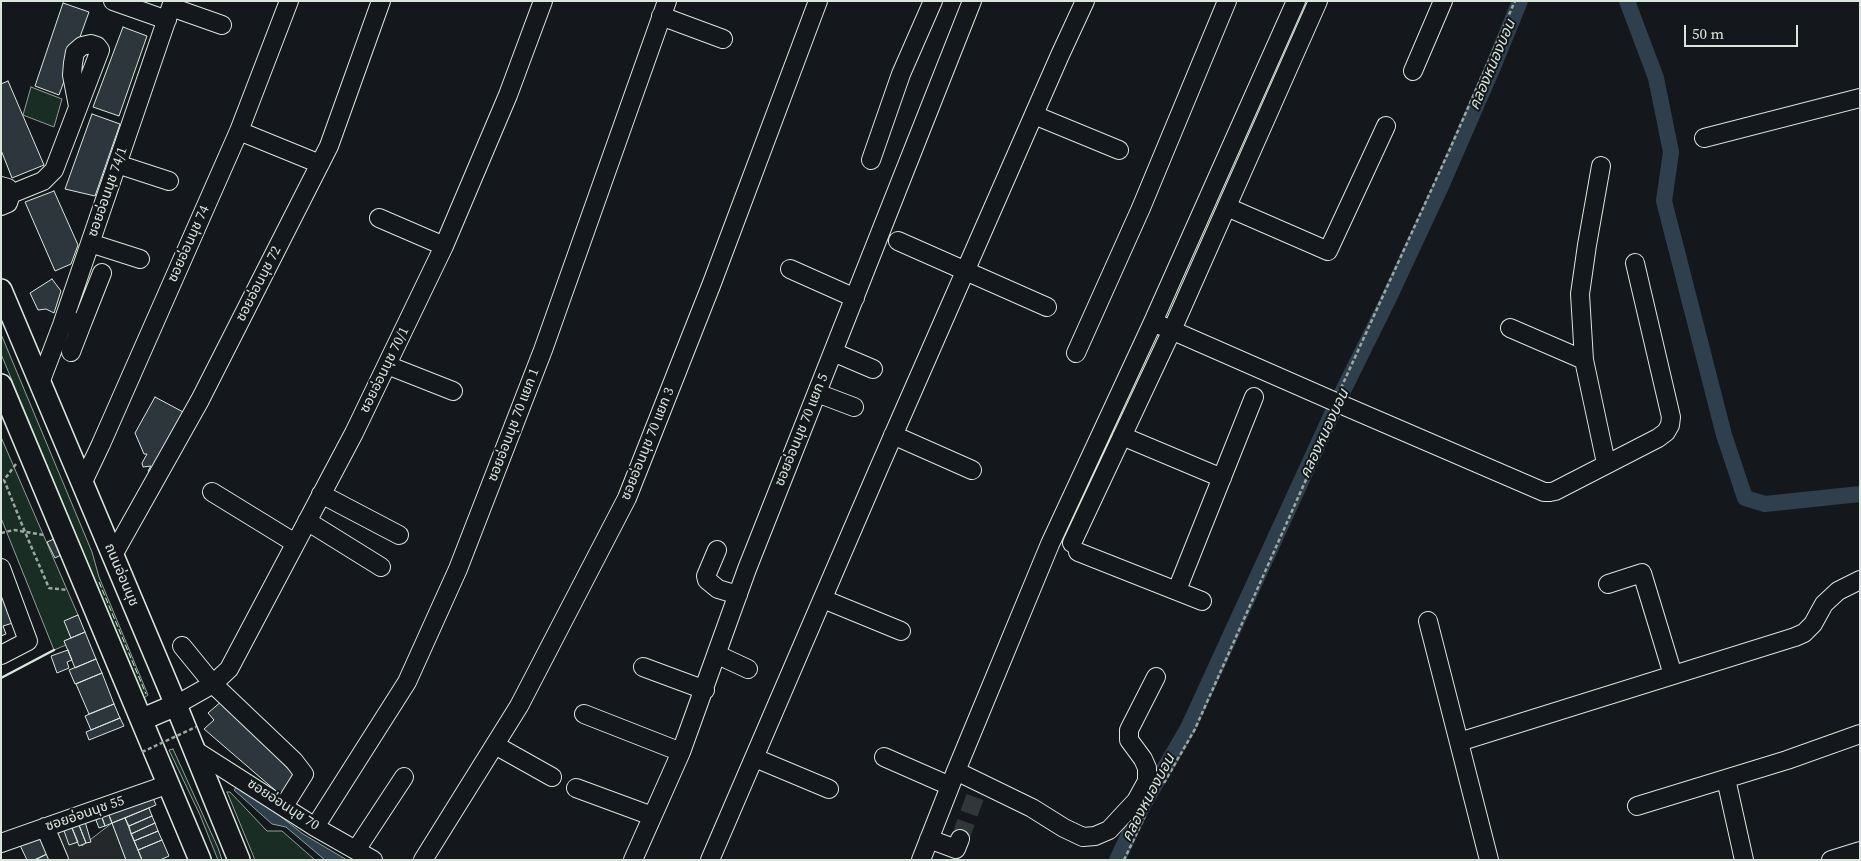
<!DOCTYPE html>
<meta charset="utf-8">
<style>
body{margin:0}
#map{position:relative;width:1861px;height:861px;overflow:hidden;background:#14181c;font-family:"Source Serif 4",serif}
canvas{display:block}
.frame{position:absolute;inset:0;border:2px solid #d8e6dc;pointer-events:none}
.scale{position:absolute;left:1684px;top:25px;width:114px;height:22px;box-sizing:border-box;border:2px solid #d8e6dc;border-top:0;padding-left:6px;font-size:15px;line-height:18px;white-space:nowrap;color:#d8e6dc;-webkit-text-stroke:4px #14181c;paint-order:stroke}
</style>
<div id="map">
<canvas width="1861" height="861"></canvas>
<div class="frame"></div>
<div class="scale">50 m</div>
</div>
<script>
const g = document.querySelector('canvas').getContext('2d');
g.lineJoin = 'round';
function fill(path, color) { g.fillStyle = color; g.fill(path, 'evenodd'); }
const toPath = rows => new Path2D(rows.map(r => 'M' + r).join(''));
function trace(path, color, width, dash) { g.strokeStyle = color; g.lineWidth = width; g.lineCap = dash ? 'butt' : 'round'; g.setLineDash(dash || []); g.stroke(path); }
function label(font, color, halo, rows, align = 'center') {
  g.font = font + ' "Source Serif 4","Noto Sans Thai",serif'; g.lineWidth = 4; g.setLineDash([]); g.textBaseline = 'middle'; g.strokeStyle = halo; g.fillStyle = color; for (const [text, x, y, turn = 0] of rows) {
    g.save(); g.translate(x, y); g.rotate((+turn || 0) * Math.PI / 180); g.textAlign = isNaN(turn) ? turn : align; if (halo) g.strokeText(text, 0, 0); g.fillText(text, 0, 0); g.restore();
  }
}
const green = toPath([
 [31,87,62,99,54,127,23,115,31,87],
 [1,334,92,552,99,577,148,695,144,698,1,354,1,334],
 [1,437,78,615,65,621,71,638,64,641,66,645,54,650,1,518,1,437],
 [173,749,218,848,222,860,218,860,200,815,169,750,173,749],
 [227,792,230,792,267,831,282,831,315,860,255,860,227,792]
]);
fill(green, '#1a2d24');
trace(green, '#939e99', 1);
const parking = toPath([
 [69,817,82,846,112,823,126,860,59,860,45,828,69,817]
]);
fill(parking, '#24282b');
trace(parking, '#939e99', 1);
const water = toPath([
 [239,784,303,834,347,860,325,860,286,827,272,824,234,790,239,784]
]);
fill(water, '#2f3f4d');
trace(water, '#939e99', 1);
trace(toPath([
 [1627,1,1656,78,1671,152,1664,201,1724,435,1745,498,1765,504,1860,494],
 [1117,860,1142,807,1188,728,1336,405,1387,302,1442,184,1493,67,1520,1]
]), '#2f3f4d', 16);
const building = toPath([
 [63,3,89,12,59,95,35,86,63,3],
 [123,27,147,36,119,116,93,107,123,27],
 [8,81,44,165,12,178,1,150,1,84,8,81],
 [92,114,120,124,95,196,65,189,92,114],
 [54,191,78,245,71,264,55,271,25,202,54,191],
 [52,279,61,291,54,313,46,309,38,310,30,293,52,279],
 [155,397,185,413,152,473,148,471,151,466,143,467,142,463,147,454,144,454,135,433,155,397],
 [54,539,61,555,55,558,47,542,54,539],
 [1,579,16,622,3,626,6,634,1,636,1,579],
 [78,615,85,632,71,638,64,621,78,615],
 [85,632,96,659,75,668,64,641,85,632],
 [68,650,72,660,67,662,69,668,57,673,51,656,68,650],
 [96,659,102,673,75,684,69,670,96,659],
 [102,673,114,704,89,714,76,684,102,673],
 [223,700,296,777,283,797,204,729,214,720,208,713,223,700],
 [114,704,120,718,91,730,85,716,114,704],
 [120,718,124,726,89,740,86,732,120,718],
 [151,793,156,805,112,823,107,810,151,793],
 [149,808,152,816,129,826,125,818,149,808],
 [107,810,112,823,105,826,100,812,107,810],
 [100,812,105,826,99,828,94,815,100,812],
 [152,816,155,823,131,834,129,826,152,816],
 [84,818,91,842,86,843,77,820,84,818],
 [125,818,142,860,126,860,112,823,125,818],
 [77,820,86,843,79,846,70,823,77,820],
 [70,823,78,842,69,845,62,825,70,823],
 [155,823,158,831,134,841,131,834,155,823],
 [158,831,162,840,138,850,134,841,158,831],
 [40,836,47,854,35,860,27,860,18,841,40,836],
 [162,840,169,856,160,860,142,860,138,850,162,840],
 [47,854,58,860,34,860,47,854]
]);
fill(building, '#2c363c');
trace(building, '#d8e6dc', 1);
trace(toPath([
 [960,839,975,797]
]), '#313739', 18, [18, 9]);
const minor = toPath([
 [113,1,167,20],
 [171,7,222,25],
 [661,16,723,39],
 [1413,71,1443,1],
 [1034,115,1119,150],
 [239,131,320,164],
 [1704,138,1860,98],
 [871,160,901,74,933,1],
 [117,164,169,181],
 [1,186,8,188,11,194,8,203,1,206],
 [11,194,43,181,54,170,100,50,97,46,91,44,82,46,75,52,73,63,72,75,78,106],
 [1227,207,1328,251,1386,126],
 [379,218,444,246],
 [898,241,1047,307],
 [90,243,140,259],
 [790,269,855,298],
 [1153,322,1340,404,1544,492,1550,492,1555,491,1658,438,1666,432,1670,425,1671,417,1635,263],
 [62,325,83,321,102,273],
 [1510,328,1584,360,1606,463],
 [71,352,83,321],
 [833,352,873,369],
 [1076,353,1141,208,1227,1],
 [1584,360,1580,294,1587,245,1601,166],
 [387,365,453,391],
 [40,383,62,325,173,1],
 [817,393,854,407],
 [893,435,972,470],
 [1122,436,1222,478],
 [82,484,101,444,239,131,289,1],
 [212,492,295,543],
 [321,494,399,535],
 [307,521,381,567],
 [1072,543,1172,330,1318,1],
 [717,550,706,576,707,580,718,589,738,595],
 [1078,552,1202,601],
 [113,555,200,400,329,146,381,1],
 [1,568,28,641,1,655],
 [1608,584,1642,573,1673,675],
 [1177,590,1254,397],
 [823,599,901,631],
 [1428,621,1489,860],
 [182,646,213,684,294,761,304,774,284,806],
 [718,655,748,669],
 [643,667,705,690],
 [176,705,213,684,229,669,354,433,444,246,508,95,543,1],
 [584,714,681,752],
 [1459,742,1795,637,1804,633,1813,624,1824,604,1838,591,1860,580],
 [495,745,552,777],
 [193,749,315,827,373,860],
 [884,757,950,786],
 [755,758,829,789],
 [956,771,1032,808,1064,828,1083,837,1095,836,1109,830,1136,801,1147,781,1147,768,1143,759,1129,740,1129,730,1156,677],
 [1726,779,1744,860],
 [576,788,652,816],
 [1637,806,1787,760,1860,734],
 [45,827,59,860],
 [315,827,407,682,458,569,543,350,667,1],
 [929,839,956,849,960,839],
 [1,843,169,784],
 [356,850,404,777],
 [423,860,519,706,627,498,712,283,818,1],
 [633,860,681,752,747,569,972,1],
 [710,860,878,470,1060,55,1085,1],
 [921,860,956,771,1050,544,1153,322,1296,1],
 [1831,860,1860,851]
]);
const major = toPath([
 [1,290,176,705,239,860],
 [1,385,200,860],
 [143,719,176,705]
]);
trace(minor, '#d8e6dc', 20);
trace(major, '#d8e6dc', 24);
trace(toPath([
 [1341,388,1449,151,1515,1],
 [16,464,4,480,25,532,49,588,67,590],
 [1,533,14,530,44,535],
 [1164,783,1195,729,1333,419],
 [1124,860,1145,816]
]), '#9da8a2', 2.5, [4, 2.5]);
trace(minor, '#14181c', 18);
trace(major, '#14181c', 21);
trace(toPath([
 [142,752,196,727]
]), '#9da8a2', 2.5, [4, 2.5]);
trace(toPath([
 [99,582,146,694]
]), '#d8e6dc', 1, [6, 2.5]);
trace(toPath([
 [1,678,54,650]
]), '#d8e6dc', 2.5);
label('14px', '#d8e6dc', '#14181c', [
 ["ซอยอ่อนนุช 74/1",108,192,-71],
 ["ซอยอ่อนนุช 74",189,244,-66],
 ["ซอยอ่อนนุช 72",259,284,-63],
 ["ซอยอ่อนนุช 70/1",385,370,-64],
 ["ซอยอ่อนนุช 70 แยก 1",514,425,-69],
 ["ซอยอ่อนนุช 70 แยก 5",802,430,-68],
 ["ซอยอ่อนนุช 70 แยก 3",648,444,-68],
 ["ถนนอ่อนนุช",121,575,67],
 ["ซอยอ่อนนุช 70",283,805,33],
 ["ซอยอ่อนนุช 55",85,814,-19]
]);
label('italic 15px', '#d8e6dc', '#14181c', [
 ["คลองหนองบอน",1493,65,-67],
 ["คลองหนองบอน",1325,434,-65],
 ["คลองหนองบอน",1149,798,-62]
]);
</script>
